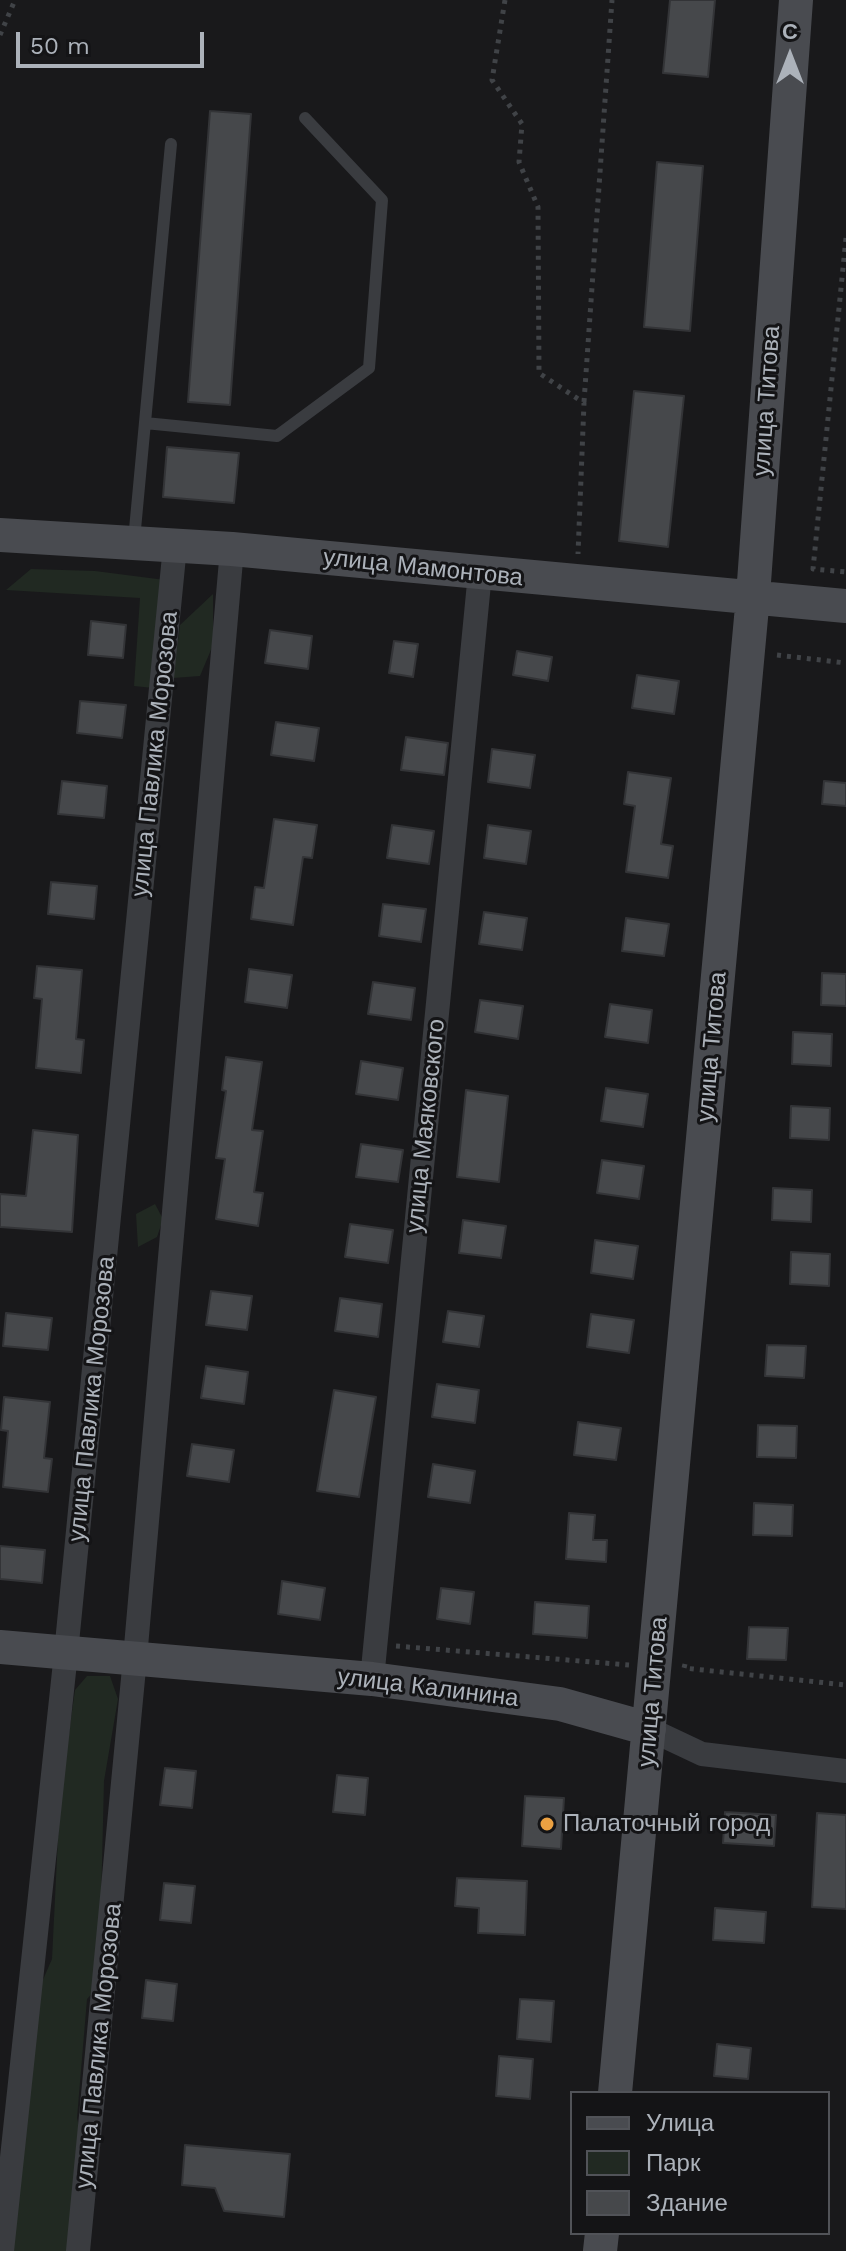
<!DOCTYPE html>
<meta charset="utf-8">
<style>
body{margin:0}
#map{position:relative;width:846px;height:2251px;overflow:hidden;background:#19191b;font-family:"Work Sans",sans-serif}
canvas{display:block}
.legend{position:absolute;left:570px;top:2091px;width:260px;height:144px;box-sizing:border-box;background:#141416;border:2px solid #515358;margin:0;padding:10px 14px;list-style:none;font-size:24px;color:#acb2ba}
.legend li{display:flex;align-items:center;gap:16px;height:40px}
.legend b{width:40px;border:2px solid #515358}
.north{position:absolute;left:750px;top:16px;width:80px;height:80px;-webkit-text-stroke:6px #141416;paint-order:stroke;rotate:0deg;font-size:22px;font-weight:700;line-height:32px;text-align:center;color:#acb2ba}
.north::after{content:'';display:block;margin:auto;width:28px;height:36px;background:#acb2ba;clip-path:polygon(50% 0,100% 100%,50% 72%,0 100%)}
.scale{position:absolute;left:16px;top:32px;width:188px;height:36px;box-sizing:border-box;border:4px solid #acb2ba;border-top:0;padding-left:10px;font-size:24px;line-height:28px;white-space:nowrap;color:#acb2ba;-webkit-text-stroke:6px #141416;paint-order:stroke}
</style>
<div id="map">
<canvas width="846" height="2251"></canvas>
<ul class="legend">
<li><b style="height:10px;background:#494b50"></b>Улица</li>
<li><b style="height:22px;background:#212922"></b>Парк</li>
<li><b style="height:22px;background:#46484b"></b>Здание</li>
</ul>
<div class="north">С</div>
<div class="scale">50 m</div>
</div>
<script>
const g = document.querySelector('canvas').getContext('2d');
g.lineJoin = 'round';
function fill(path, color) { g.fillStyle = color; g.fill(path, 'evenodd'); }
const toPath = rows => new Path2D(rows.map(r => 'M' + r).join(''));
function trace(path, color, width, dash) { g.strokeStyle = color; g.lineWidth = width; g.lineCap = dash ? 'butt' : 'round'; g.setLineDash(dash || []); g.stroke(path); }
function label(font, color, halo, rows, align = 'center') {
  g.font = font + ' "Work Sans",sans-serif'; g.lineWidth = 6; g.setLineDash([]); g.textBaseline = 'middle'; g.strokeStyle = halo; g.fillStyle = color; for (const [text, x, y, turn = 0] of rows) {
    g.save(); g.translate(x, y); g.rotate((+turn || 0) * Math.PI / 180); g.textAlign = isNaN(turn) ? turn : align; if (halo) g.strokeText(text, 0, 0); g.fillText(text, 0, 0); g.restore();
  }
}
fill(toPath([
 [31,569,95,571,165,580,153,688,134,686,140,598,6,590],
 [213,594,213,645,200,676,173,678,180,625],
 [155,1204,163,1219,157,1237,138,1247,136,1214],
 [87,1676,110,1676,118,1699,104,1781,99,1986,87,1999,77,2118,81,2136,70,2251,8,2251,42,1982,52,1959,60,1797,75,1690]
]), '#212922');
const building = toPath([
 [670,0,715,0,708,77,663,73,670,0],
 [210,111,251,114,230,405,188,402,210,111],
 [657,162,703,166,690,331,644,327,657,162],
 [634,391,684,396,668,547,619,541,634,391],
 [167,447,239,453,234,503,163,497,167,447],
 [91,621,126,625,123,658,88,655,91,621],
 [270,630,312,636,308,669,265,663,270,630],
 [394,641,418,644,413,677,389,673,394,641],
 [517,651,552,657,548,681,513,675,517,651],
 [637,675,679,681,674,714,632,708,637,675],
 [80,701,126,705,122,738,77,733,80,701],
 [276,722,319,728,314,761,271,755,276,722],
 [406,737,448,743,444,775,401,770,406,737],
 [492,749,535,755,530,788,488,782,492,749],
 [628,772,671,778,661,844,673,846,668,878,626,872,635,806,624,804,628,772],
 [62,781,107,786,104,818,58,814,62,781],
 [824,781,846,783,846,806,822,804,824,781],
 [274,819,317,825,312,858,303,857,293,925,251,919,255,887,264,888,274,819],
 [392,825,434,831,429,864,387,858,392,825],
 [488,825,531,831,526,864,484,858,488,825],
 [51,882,97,886,94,919,48,914,51,882],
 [383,904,426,909,421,942,379,936,383,904],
 [484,912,527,918,522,950,479,944,484,912],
 [626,918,669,924,664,956,622,951,626,918],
 [37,966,82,970,76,1039,84,1040,81,1073,36,1068,42,999,34,998,37,966],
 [249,969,292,975,287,1008,245,1002,249,969],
 [822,973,846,974,846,1006,821,1005,822,973],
 [373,982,415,988,411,1020,368,1014,373,982],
 [480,1000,523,1006,518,1039,475,1032,480,1000],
 [610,1004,652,1010,648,1043,605,1037,610,1004],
 [793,1032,832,1034,831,1066,792,1064,793,1032],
 [226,1057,262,1062,252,1130,263,1131,254,1192,263,1193,258,1226,216,1219,225,1159,216,1158,226,1091,222,1090,226,1057],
 [361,1061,403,1068,398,1100,356,1094,361,1061],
 [606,1088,648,1094,643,1127,601,1121,606,1088],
 [466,1090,508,1096,499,1182,457,1177,466,1090],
 [791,1106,830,1108,829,1140,790,1138,791,1106],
 [33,1130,78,1135,72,1232,0,1227,0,1194,26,1196,33,1130],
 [361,1144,403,1150,398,1182,356,1177,361,1144],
 [602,1160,644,1166,639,1199,597,1193,602,1160],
 [773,1188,812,1190,811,1222,772,1220,773,1188],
 [463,1220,506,1226,501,1258,459,1253,463,1220],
 [350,1224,393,1230,388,1263,345,1257,350,1224],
 [595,1240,638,1246,633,1279,591,1273,595,1240],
 [791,1252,830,1254,829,1286,790,1284,791,1252],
 [211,1291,252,1296,247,1330,206,1325,211,1291],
 [340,1298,382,1304,378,1337,335,1331,340,1298],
 [448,1311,484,1316,479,1347,443,1342,448,1311],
 [6,1313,52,1318,48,1350,3,1346,6,1313],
 [591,1314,634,1320,629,1353,587,1347,591,1314],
 [767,1345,806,1346,804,1378,765,1376,767,1345],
 [206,1366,248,1372,244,1404,201,1398,206,1366],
 [437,1384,479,1390,475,1423,432,1417,437,1384],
 [334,1390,376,1397,359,1497,317,1491,334,1390],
 [4,1397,50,1402,44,1458,52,1459,48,1492,3,1487,8,1431,1,1430,4,1397],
 [578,1422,621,1428,616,1460,574,1455,578,1422],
 [758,1425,797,1426,796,1458,757,1457,758,1425],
 [192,1444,234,1450,229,1482,187,1476,192,1444],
 [433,1464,475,1471,470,1503,428,1497,433,1464],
 [754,1503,793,1505,792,1536,753,1535,754,1503],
 [569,1513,595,1515,593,1540,607,1540,606,1562,566,1559,569,1513],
 [0,1546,45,1550,42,1583,0,1579,0,1546],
 [282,1581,325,1588,320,1620,278,1614,282,1581],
 [441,1588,474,1592,470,1624,437,1619,441,1588],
 [535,1602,589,1606,587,1638,533,1634,535,1602],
 [749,1627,788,1628,786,1660,747,1659,749,1627],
 [165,1768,196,1771,192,1808,160,1805,165,1768],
 [337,1775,368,1778,365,1815,333,1812,337,1775],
 [525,1796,564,1798,561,1849,522,1846,525,1796],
 [725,1812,776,1815,774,1846,723,1843,725,1812],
 [817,1813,846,1815,846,1909,812,1907,817,1813],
 [457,1878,527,1881,525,1935,478,1933,479,1908,455,1906,457,1878],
 [164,1883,195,1886,191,1923,160,1920,164,1883],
 [715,1908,766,1912,764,1943,713,1940,715,1908],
 [146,1980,177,1984,173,2021,142,2018,146,1980],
 [520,1999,554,2001,551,2042,517,2039,520,1999],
 [717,2044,751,2048,748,2079,714,2076,717,2044],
 [499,2056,533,2059,530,2099,496,2096,499,2056],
 [185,2145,290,2154,284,2217,224,2211,215,2188,182,2185,185,2145]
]);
fill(building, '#46484b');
trace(building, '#333437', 2);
trace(toPath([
 [505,0,492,80,522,124,519,162,538,207,539,373,584,403,578,554],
 [0,35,15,0],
 [846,238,813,569,846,572],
 [584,402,612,0],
 [777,655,846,663],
 [396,1646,629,1665],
 [685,1664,684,1668,846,1685]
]), '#404347', 5, [4, 6]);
trace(toPath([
 [145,423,277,436,369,368,382,200,305,118],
 [134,540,171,144]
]), '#3a3c40', 12);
trace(toPath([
 [372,1679,480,573],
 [649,1729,702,1754,846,1771],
 [2,2251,66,1653,175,546],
 [78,2251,135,1658,232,549]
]), '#3a3c40', 24);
trace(toPath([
 [0,535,232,549,846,606],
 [0,1647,372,1679,560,1704,649,1729],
 [615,2093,753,596,796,0],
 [600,2251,602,2233]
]), '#494b50', 34);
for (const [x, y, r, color] of [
 [547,1824,8,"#eba142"]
]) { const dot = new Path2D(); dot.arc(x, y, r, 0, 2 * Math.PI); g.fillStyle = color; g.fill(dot); trace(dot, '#141416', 3); }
label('24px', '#acb2ba', '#141416', [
 ["улица Титова",767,401,-86],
 ["улица Мамонтова",423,568,6],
 ["улица Павлика Морозова",155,754,-84],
 ["улица Титова",712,1047,-85],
 ["улица Маяковского",426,1126,-84],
 ["улица Павлика Морозова",92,1399,-84],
 ["улица Калинина",428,1688,7],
 ["улица Титова",653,1692,-85],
 ["улица Павлика Морозова",99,2046,-84]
]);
label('24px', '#acb2ba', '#141416', [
 ["Палаточный город",563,1824]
], 'left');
</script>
